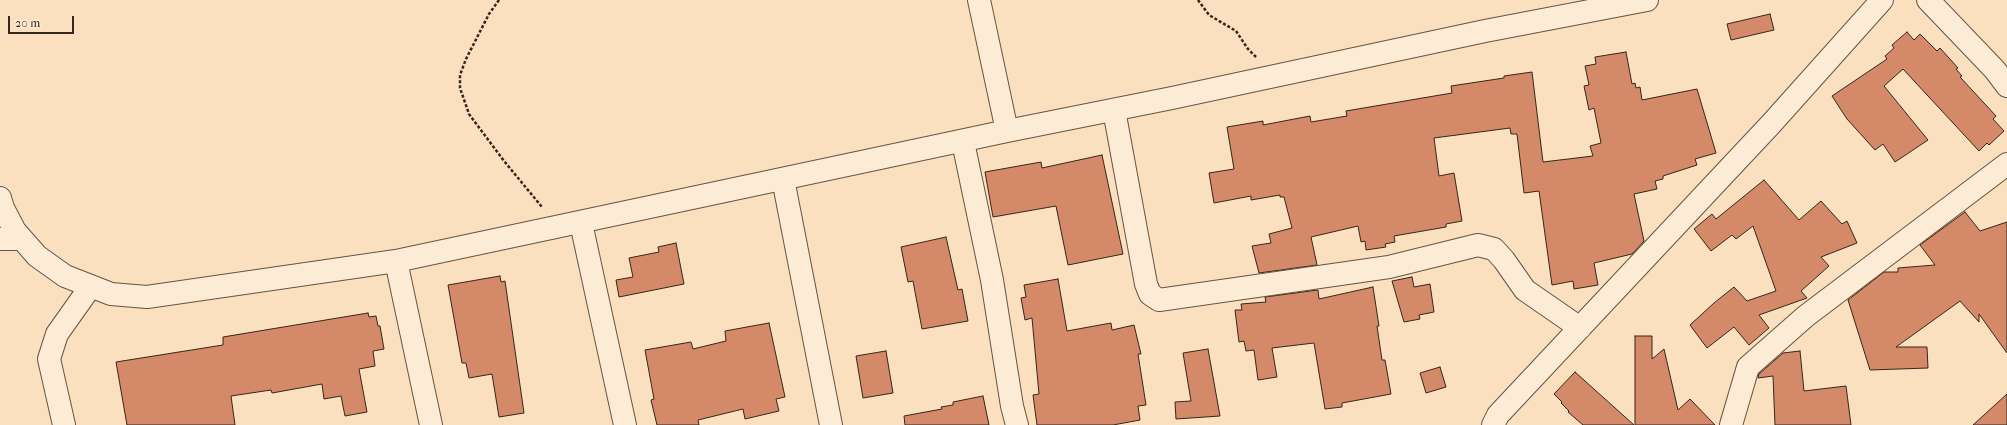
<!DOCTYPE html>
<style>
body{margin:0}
#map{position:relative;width:2007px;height:425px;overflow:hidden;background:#fae0be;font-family:"IM FELL French Canon",serif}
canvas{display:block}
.scale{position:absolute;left:8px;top:16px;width:66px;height:18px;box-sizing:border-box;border:2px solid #35261c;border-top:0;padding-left:5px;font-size:12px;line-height:14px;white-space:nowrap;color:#35261c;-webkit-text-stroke:3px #fcebd5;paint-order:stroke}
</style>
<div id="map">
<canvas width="2007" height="425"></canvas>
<div class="scale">20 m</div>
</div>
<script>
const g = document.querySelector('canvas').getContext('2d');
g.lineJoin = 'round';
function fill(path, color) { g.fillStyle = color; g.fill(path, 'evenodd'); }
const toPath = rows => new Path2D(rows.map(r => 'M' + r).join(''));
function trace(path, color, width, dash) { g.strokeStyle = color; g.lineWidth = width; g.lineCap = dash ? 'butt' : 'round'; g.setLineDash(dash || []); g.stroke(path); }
const building = toPath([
 [1770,14,1774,30,1731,40,1727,24,1770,14],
 [1907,32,1914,40,1920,34,1937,51,1940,48,1958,68,1956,69,1962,76,1960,77,1996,116,1993,119,2004,131,1989,145,1987,143,1979,151,1903,69,1884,86,1928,140,1895,162,1883,144,1875,150,1847,119,1832,96,1887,59,1885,56,1894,48,1892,45,1907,32],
 [1626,52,1632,84,1635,83,1636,88,1640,87,1642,100,1697,89,1716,153,1695,159,1697,165,1663,176,1663,179,1655,181,1657,189,1634,194,1644,241,1632,254,1594,263,1598,285,1574,289,1573,281,1552,285,1539,191,1524,193,1517,134,1511,134,1510,128,1434,138,1439,176,1454,173,1462,221,1446,224,1446,227,1394,236,1395,242,1385,244,1386,247,1366,250,1365,241,1361,242,1358,226,1311,237,1317,265,1259,273,1252,246,1271,243,1269,234,1292,228,1284,197,1280,197,1280,195,1251,200,1251,196,1214,203,1209,173,1234,169,1227,127,1263,121,1263,125,1310,116,1311,122,1347,116,1346,111,1452,93,1451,86,1504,78,1504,76,1532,72,1543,162,1593,156,1590,146,1601,143,1594,108,1589,110,1584,86,1589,85,1585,66,1596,64,1595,57,1626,52],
 [1102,155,1123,254,1068,265,1056,206,993,217,985,172,1041,162,1042,168,1102,155],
 [1764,180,1799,220,1821,201,1842,224,1847,221,1857,243,1821,257,1829,266,1801,291,1807,298,1759,315,1769,328,1749,345,1734,327,1707,348,1690,325,1714,303,1734,287,1747,301,1776,291,1753,226,1736,239,1732,235,1711,251,1694,229,1712,214,1716,219,1764,180],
 [1965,212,1980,231,2007,222,2007,353,1979,314,1979,322,1960,301,1896,347,1927,347,1928,368,1870,370,1848,300,1884,272,1898,272,1898,268,1935,265,1920,245,1965,212],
 [946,237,958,290,962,289,968,321,922,329,913,281,908,282,901,247,946,237],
 [676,243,684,284,619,297,616,280,633,277,629,258,659,252,658,247,676,243],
 [500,276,501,282,505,281,524,413,499,417,492,374,469,378,466,363,462,363,448,285,500,276],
 [1412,277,1414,287,1430,284,1434,312,1419,315,1420,319,1404,322,1392,281,1412,277],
 [1058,279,1067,331,1111,323,1112,330,1134,325,1141,354,1138,354,1146,405,1138,406,1140,420,1113,425,1037,425,1033,395,1039,394,1032,318,1025,320,1021,298,1026,297,1024,285,1058,279],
 [1373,287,1379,326,1377,326,1382,360,1385,360,1391,394,1342,403,1342,407,1325,409,1314,343,1272,348,1277,377,1258,380,1254,350,1246,351,1244,341,1239,342,1235,310,1242,310,1241,304,1266,302,1265,297,1318,290,1319,299,1373,287],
 [368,313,369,317,376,316,378,326,380,326,384,349,373,351,375,366,359,369,367,412,345,416,341,396,324,399,322,384,272,393,271,390,231,396,235,425,127,425,116,362,223,345,223,337,368,313],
 [769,323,785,397,776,399,779,411,745,419,743,409,698,420,699,425,657,425,651,400,654,399,645,350,691,342,693,349,726,341,725,331,769,323],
 [1635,336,1652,336,1652,359,1664,349,1678,410,1690,399,1715,425,1635,425,1635,336],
 [1208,349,1220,416,1176,419,1175,402,1191,401,1183,353,1208,349],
 [886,351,893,393,863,398,856,356,886,351],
 [1800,351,1804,391,1846,386,1851,425,1775,425,1773,376,1758,378,1759,374,1783,353,1800,351],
 [1440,367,1446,387,1426,393,1420,373,1440,367],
 [1575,372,1634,425,1583,425,1568,412,1569,411,1561,403,1562,402,1554,394,1575,372],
 [2007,394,2007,425,1973,425,2007,394],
 [983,396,989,425,905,425,904,416,942,409,941,407,953,405,953,402,983,396]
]);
fill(building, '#d48969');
trace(building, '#35261c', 1);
const street = toPath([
 [979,0,1007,131],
 [1928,0,1995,70,2007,86],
 [1114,110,1146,284,1150,294,1159,300,1389,267,1478,245,1494,249,1504,260,1525,290,1580,328],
 [963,142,992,280,1012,406,1017,425],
 [783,179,831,425],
 [0,198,3,208,15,231,37,256,65,276,111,294,147,297,396,261,1007,131,1172,98,1485,31,1647,0],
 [581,223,625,425],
 [0,239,22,239],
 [396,261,431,425],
 [64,425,49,359,57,334,91,286],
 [1493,425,1498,415,1771,124,1882,0],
 [1731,425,1748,367,1806,316,2007,164]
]);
trace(street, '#665444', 24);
trace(toPath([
 [499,0,489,14,466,59,460,75,460,88,469,114,504,161,542,207],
 [1198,0,1209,15,1236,31,1248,49,1256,57]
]), '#35261c', 2.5, [3, 2]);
trace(street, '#fcebd5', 22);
</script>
